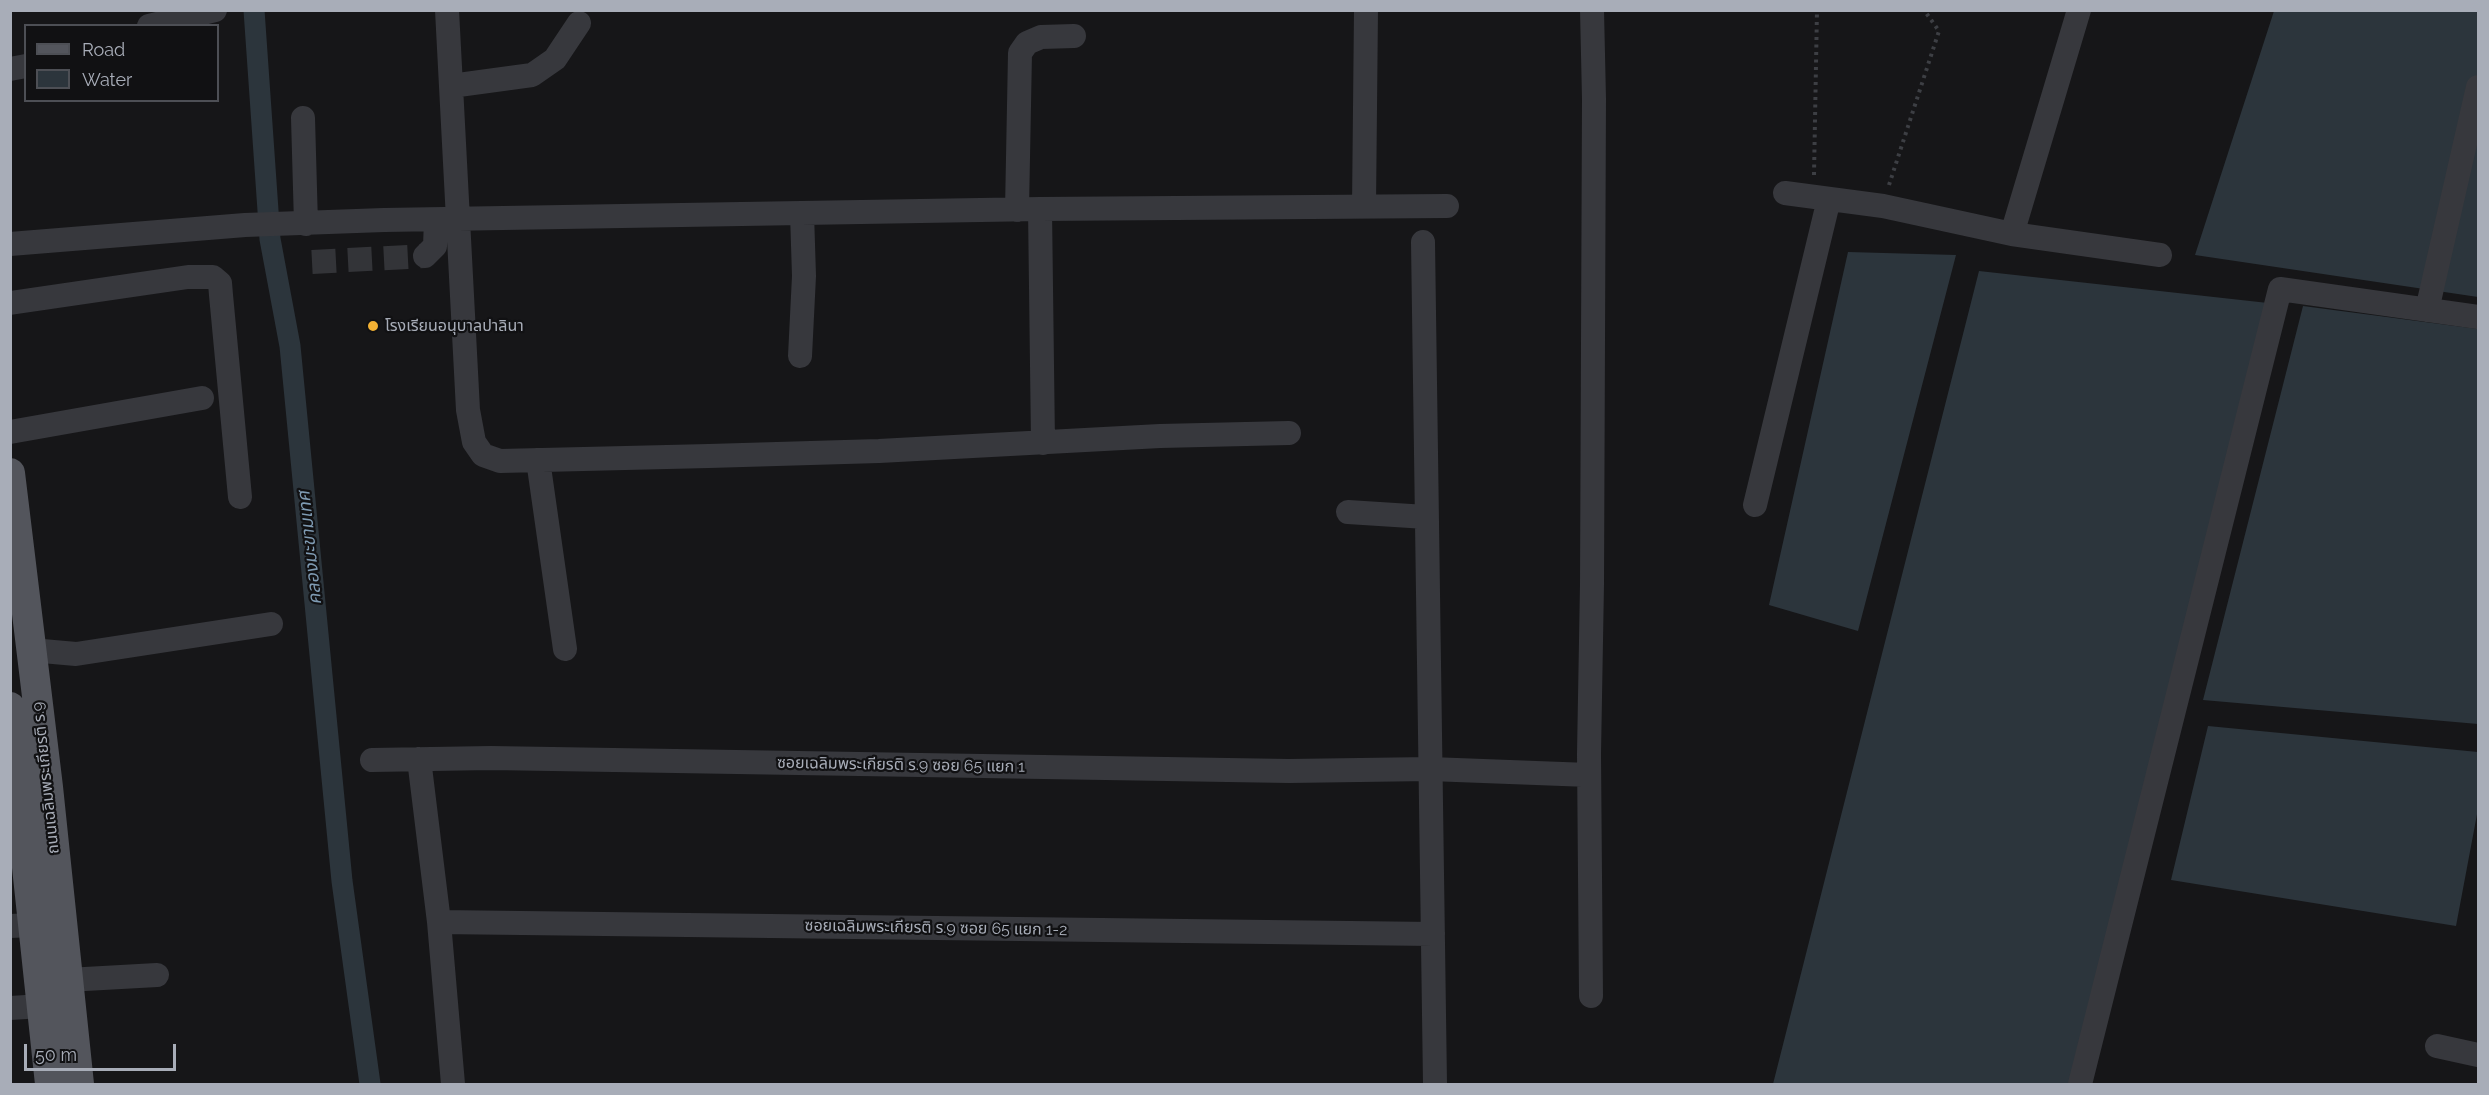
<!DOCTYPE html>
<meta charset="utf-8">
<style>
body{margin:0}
#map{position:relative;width:2489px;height:1095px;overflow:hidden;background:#161618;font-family:Raleway,sans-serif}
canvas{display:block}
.frame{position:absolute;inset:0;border:12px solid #a8adb8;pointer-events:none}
.legend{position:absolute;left:24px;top:24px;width:195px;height:78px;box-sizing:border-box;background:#111113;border:2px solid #4d4f55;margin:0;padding:8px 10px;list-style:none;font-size:18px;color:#a8adb8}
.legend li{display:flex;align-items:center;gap:12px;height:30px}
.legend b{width:30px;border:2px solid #4d4f55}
.scale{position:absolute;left:24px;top:1044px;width:152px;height:27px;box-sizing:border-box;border:3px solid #a8adb8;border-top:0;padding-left:8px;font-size:18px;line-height:21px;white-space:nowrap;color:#a8adb8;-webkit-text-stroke:4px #111113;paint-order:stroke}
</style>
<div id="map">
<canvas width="2489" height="1095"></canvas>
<div class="frame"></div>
<ul class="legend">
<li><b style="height:8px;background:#53555c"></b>Road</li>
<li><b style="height:16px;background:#2c353c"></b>Water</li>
</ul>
<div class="scale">50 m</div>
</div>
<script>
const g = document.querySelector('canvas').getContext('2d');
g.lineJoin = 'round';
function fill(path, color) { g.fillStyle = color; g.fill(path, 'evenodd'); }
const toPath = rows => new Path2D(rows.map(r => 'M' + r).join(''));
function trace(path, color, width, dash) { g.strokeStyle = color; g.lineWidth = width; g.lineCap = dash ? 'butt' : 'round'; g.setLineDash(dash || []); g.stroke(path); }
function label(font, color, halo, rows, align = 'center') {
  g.font = font + ' Raleway,"Noto Sans Thai",sans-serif'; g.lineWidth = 4.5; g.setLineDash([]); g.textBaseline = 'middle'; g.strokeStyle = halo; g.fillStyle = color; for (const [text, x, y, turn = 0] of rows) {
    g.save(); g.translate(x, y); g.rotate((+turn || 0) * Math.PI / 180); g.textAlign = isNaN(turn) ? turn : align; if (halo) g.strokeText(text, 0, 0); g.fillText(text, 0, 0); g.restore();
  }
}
fill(toPath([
 [2274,11,2478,11,2478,297,2195,255],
 [1848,252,1956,255,1858,631,1769,605],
 [1979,271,2268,303,2073,1084,1773,1084],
 [2303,306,2478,329,2478,724,2203,700],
 [2208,726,2478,752,2478,809,2456,926,2171,880]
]), '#2c353c');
trace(toPath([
 [254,10,270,239,290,346,342,881,370,1084]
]), '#2c353c', 21);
trace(toPath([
 [312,262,425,256]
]), '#333438', 24, [24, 12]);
trace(toPath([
 [1814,175,1817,10],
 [1889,185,1939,31,1924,10]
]), '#3d3f44', 4, [3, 4.5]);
trace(toPath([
 [447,10,468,410,474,442,483,455,500,461,709,456,879,451,1160,436,1289,433],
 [149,26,215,10],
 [10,69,26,66],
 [451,86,532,75,555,59,579,23],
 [303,118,306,224],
 [1785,193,1883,206,2012,234,2160,255],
 [1364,206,1366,10],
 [1040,209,1043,443],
 [1017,210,1020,53,1027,43,1041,37,1074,36],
 [2012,234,2079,10],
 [1423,242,1435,1084],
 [10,244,245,225,384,220,1040,209,1447,206],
 [425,256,435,246,436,220],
 [10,303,188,277,213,277,220,283,221,295,240,497],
 [2427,310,2478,87],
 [800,356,804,276,802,213],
 [10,432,202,398],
 [538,460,565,649],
 [1755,505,1829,199],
 [1348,512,1426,517],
 [31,650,76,654,271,624],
 [419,759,439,922,453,1084],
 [372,760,491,758,1289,771,1430,769,1589,775],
 [439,922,1433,934],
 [10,926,34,925],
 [67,980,157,975],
 [1591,996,1589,754,1592,584,1594,99,1592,10],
 [10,1008,42,1006],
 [2437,1046,2478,1055],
 [2080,1084,2280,289,2478,317]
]), '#37383d', 24);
trace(toPath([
 [10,473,48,787,79,1084],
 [10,707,50,1084]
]), '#53555c', 30);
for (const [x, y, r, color] of [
 [373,326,6,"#f2b134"]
]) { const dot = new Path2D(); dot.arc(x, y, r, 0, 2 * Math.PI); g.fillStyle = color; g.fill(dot); trace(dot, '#111113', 2); }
label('16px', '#a8adb8', '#111113', [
 ["โรงเรียนอนุบาลปาลินา",385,326]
], 'left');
label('16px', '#a8adb8', '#111113', [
 ["ซอยเฉลิมพระเกียรติ ร.9 ซอย 65 แยก 1",901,765,1],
 ["ถนนเฉลิมพระเกียรติ ร.9",46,778,-96],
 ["ซอยเฉลิมพระเกียรติ ร.9 ซอย 65 แยก 1-2",936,928,1]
]);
label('italic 18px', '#7f9bb3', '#111113', [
 ["คลองมะขามเทศ",310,548,-96]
]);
</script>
